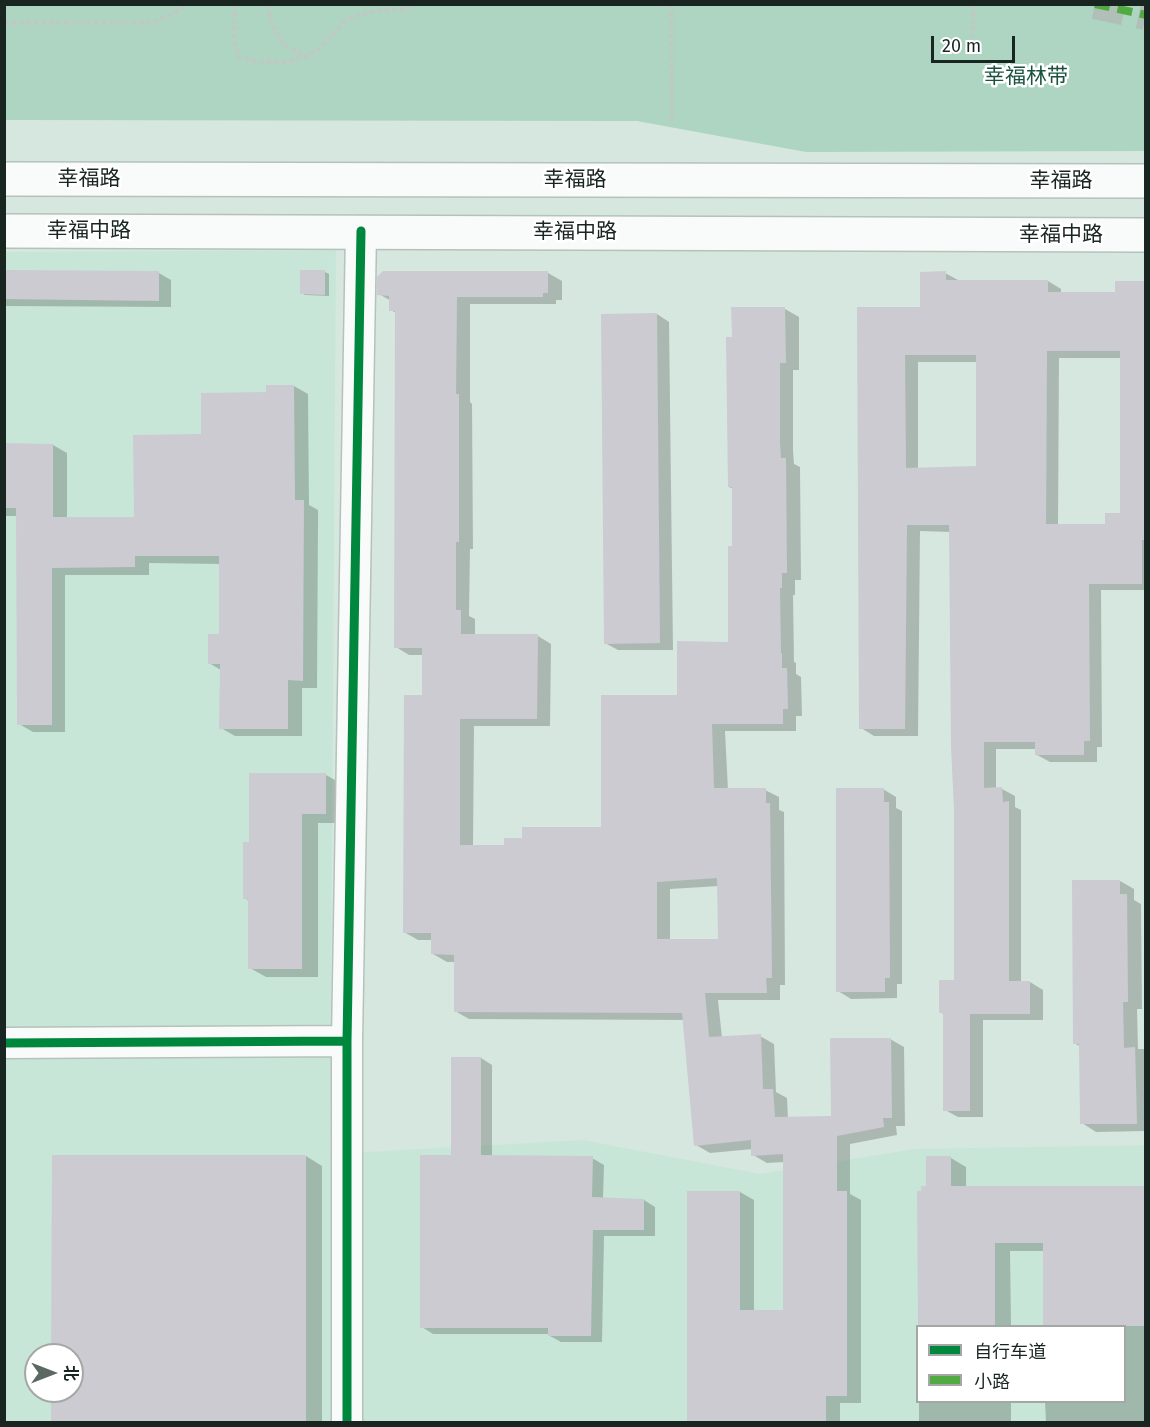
<!DOCTYPE html>
<meta charset="utf-8">
<style>
body{margin:0}
#map{position:relative;width:1150px;height:1427px;overflow:hidden;background:#d6e7df;font-family:"Fira Sans","Noto Sans SC",sans-serif}
canvas{display:block}
.frame{position:absolute;inset:0;border:6px solid #192520;pointer-events:none}
.legend{position:absolute;left:916px;top:1325px;width:210px;height:78px;box-sizing:border-box;background:#fff;border:2px solid #a3a8a6;margin:0;padding:8px 10px;list-style:none;font-size:18px;color:#192520}
.legend li{display:flex;align-items:center;gap:12px;height:30px}
.legend b{width:30px;border:2px solid #a3a8a6}
.north{position:absolute;left:24px;top:1343px;width:60px;height:60px;box-sizing:border-box;background:#fff;border:2px solid #a3a8a6;border-radius:50%;rotate:90deg;font-size:16px;font-weight:700;line-height:24px;text-align:center;color:#192520}
.north::after{content:'';display:block;margin:auto;width:21px;height:27px;background:#5b6963;clip-path:polygon(50% 0,100% 100%,50% 72%,0 100%)}
.scale{position:absolute;left:931px;top:36px;width:84px;height:27px;box-sizing:border-box;border:3px solid #192520;border-top:0;padding-left:8px;font-size:18px;line-height:21px;white-space:nowrap;color:#192520;-webkit-text-stroke:4px #fff;paint-order:stroke}
</style>
<div id="map">
<canvas width="1150" height="1427"></canvas>
<div class="frame"></div>
<ul class="legend">
<li><b style="height:8px;background:#00873e"></b>自行车道</li>
<li><b style="height:8px;background:#52aa43"></b>小路</li>
</ul>
<div class="north">北</div>
<div class="scale">20 m</div>
</div>
<script>
const g = document.querySelector('canvas').getContext('2d');
g.lineJoin = 'round';
function fill(path, color) { g.fillStyle = color; g.fill(path, 'evenodd'); }
const toPath = rows => new Path2D(rows.map(r => 'M' + r).join(''));
function trace(path, color, width, dash) { g.strokeStyle = color; g.lineWidth = width; g.lineCap = dash ? 'butt' : 'round'; g.setLineDash(dash || []); g.stroke(path); }
function label(font, color, halo, rows, align = 'center') {
  g.font = font + ' "Fira Sans","Noto Sans SC",sans-serif'; g.lineWidth = 5; g.setLineDash([]); g.textBaseline = 'middle'; g.strokeStyle = halo; g.fillStyle = color; for (const [text, x, y, turn = 0] of rows) {
    g.save(); g.translate(x, y); g.rotate((+turn || 0) * Math.PI / 180); g.textAlign = isNaN(turn) ? turn : align; if (halo) g.strokeText(text, 0, 0); g.fillText(text, 0, 0); g.restore();
  }
}
fill(toPath([
 [336,250,330,1154,583,1140,760,1174,914,1149,1145,1145,1145,1422,5,1422,4,252],
 [918,1326,1124,1326,1124,1402,918,1402],
 [36,1355,72,1355,72,1391,36,1391]
]), '#c8e6d8');
fill(toPath([
 [5,4,1145,5,1145,151,806,152,637,121,5,120]
]), '#aed4c2');
fill(toPath([
 [4,271,159,273,171,280,171,307,4,306],
 [325,272,329,274,329,296,305,295,302,293],
 [548,273,562,281,562,300,556,300,556,304,470,304,470,402,472,404,473,549,470,549,469,616,475,619,475,635,538,636,551,644,550,726,474,726,473,846,506,846,602,829,679,696,730,644,734,548,734,489,729,487,733,338,785,309,799,317,799,370,793,370,793,451,794,464,800,467,801,580,795,580,795,595,793,595,794,662,796,663,796,674,801,677,802,716,796,716,796,731,725,731,728,790,765,790,779,797,779,810,784,812,785,985,780,985,780,1000,718,1000,722,1038,760,1036,774,1044,776,1092,787,1098,788,1119,833,1118,890,1039,904,1047,905,1126,896,1126,897,1135,850,1144,850,1194,861,1200,861,1403,840,1403,840,1422,689,1422,689,1192,740,1192,754,1200,754,1312,784,1312,784,1162,767,1163,753,1155,753,1149,710,1153,696,1145,684,1020,469,1019,455,1011,456,962,447,962,433,954,433,940,418,940,404,932,424,696,424,655,409,655,396,647,396,313,391,310,391,301,379,294],
 [719,886,719,941,670,941,670,889],
 [945,273,958,280,1048,281,1061,289,1061,293,1116,293,1146,283,1146,590,1101,590,1102,747,1097,747,1097,762,1050,762,1037,755,1037,749,996,749,996,789,1002,789,1015,796,1015,807,1021,810,1021,982,1030,982,1043,990,1043,1020,983,1020,983,1117,958,1117,945,1110,945,1015,940,1012,955,982,956,809,951,532,920,531,918,736,874,736,861,728,859,308,922,308],
 [1059,358,1122,358,1122,514,1106,525,1058,525],
 [918,362,978,362,978,468,918,469],
 [657,314,669,322,673,650,618,650,605,643],
 [294,386,308,394,309,505,318,510,318,524,317,688,302,688,302,736,235,736,221,728,221,670,209,663,221,636,221,564,149,563,149,575,65,575,65,732,33,732,19,724,18,516,4,516,4,445,53,445,67,453,67,518,135,518,203,436,268,394],
 [326,775,342,784,342,823,318,823,318,977,266,977,250,968,250,901,244,898,250,844],
 [883,789,896,797,896,808,902,811,902,984,897,984,897,998,851,999,838,991],
 [1120,881,1134,889,1134,900,1141,904,1142,1009,1137,1009,1138,1049,1146,1049,1146,1131,1096,1132,1082,1123,1081,1047,1074,1043,1073,882],
 [481,1058,492,1065,492,1156,592,1158,604,1165,603,1199,644,1200,655,1207,655,1236,604,1236,602,1342,561,1342,550,1336,550,1334,433,1334,422,1327,453,1156],
 [306,1156,322,1166,322,1422,53,1422,53,1391,72,1391,72,1355,53,1355],
 [951,1158,966,1167,966,1187,1146,1186,1146,1422,1046,1422,1045,1402,1124,1402,1124,1326,1045,1326,1045,1251,1010,1251,1011,1326,919,1326,919,1193,928,1187],
 [919,1402,1011,1402,1011,1422,919,1422]
]), '#0003');
fill(toPath([
 [4,270,159,271,159,301,4,299],
 [300,270,325,270,325,295,300,294],
 [383,271,548,271,548,293,543,293,543,297,457,297,456,394,459,394,459,542,456,542,456,610,461,610,461,634,538,634,537,719,460,719,460,845,504,845,504,838,522,838,522,827,601,827,601,695,677,695,677,641,728,642,728,546,732,546,732,487,728,487,726,337,732,337,731,307,785,307,786,363,780,363,780,442,781,458,786,458,787,573,782,573,782,588,780,588,781,653,782,653,782,668,787,668,788,709,783,709,783,724,712,724,714,788,766,788,766,803,770,803,772,978,766,978,767,993,705,993,709,1037,761,1034,763,1089,773,1089,775,1117,831,1116,830,1038,891,1038,892,1118,883,1118,884,1127,837,1136,837,1191,847,1191,847,1396,826,1396,826,1422,687,1422,687,1191,740,1191,740,1310,783,1310,783,1154,751,1156,751,1140,694,1146,682,1013,454,1012,454,955,431,954,431,933,403,933,404,695,422,695,422,648,394,648,395,311,389,311,389,296,377,295,377,277],
 [717,878,718,939,657,939,657,882],
 [946,271,946,280,1048,280,1048,292,1115,292,1115,281,1146,281,1146,540,1142,540,1142,584,1089,584,1090,741,1084,741,1084,755,1035,755,1035,742,984,742,984,788,1002,787,1003,802,1009,801,1009,981,1030,981,1030,1014,970,1014,970,1111,943,1111,943,1013,939,1013,939,980,954,980,954,809,951,747,949,525,907,525,905,729,859,729,857,307,920,307,920,272],
 [1047,351,1120,351,1120,513,1105,513,1105,524,1046,524],
 [905,355,976,355,976,466,906,468],
 [657,313,660,643,604,644,601,314],
 [266,385,294,385,295,500,304,500,303,681,288,680,288,729,219,729,220,664,208,664,208,634,219,634,219,556,135,556,135,567,52,568,52,725,17,725,16,508,4,508,4,443,53,444,53,517,134,517,133,435,201,434,201,393,266,392],
 [249,773,326,773,326,814,302,814,302,969,248,969,248,899,243,899,243,842,249,842],
 [836,788,884,788,884,802,889,802,890,978,885,978,885,992,836,992],
 [1072,880,1120,880,1120,894,1127,894,1128,1002,1123,1002,1124,1048,1135,1047,1137,1124,1080,1124,1079,1044,1073,1044],
 [451,1057,481,1057,481,1155,593,1156,592,1197,644,1199,644,1230,593,1230,591,1336,548,1336,548,1328,420,1328,420,1155,451,1155],
 [52,1155,306,1155,306,1422,51,1422,51,1391,72,1391,72,1355,51,1355],
 [926,1156,951,1156,951,1186,1146,1186,1146,1326,1043,1326,1043,1243,995,1243,995,1326,918,1326,917,1191,921,1191,921,1186,926,1186]
]), '#cbcbd1');
trace(toPath([
 [1095,4,1146,15]
]), '#b0c0b9', 30, [30, 15]);
const minor = toPath([
 [4,1043,347,1041],
 [347,1422,347,1041,361,231]
]);
const major = toPath([
 [4,179,1146,181],
 [4,231,1146,235]
]);
trace(minor, '#b4c2bb', 33);
trace(major, '#b4c2bb', 36);
trace(toPath([
 [235,4,234,38,238,57,255,61,287,62,305,57,319,49,345,21,357,15,381,10,402,10,418,4],
 [268,4,270,19,282,43,304,56],
 [671,4,672,121],
 [973,4,973,37],
 [4,23,152,23,172,14,187,4]
]), '#c1c8c4', 4, [4.5, 3]);
trace(minor, '#f9fbfa', 30);
trace(major, '#f9fbfa', 33);
trace(toPath([
 [1095,4,1146,15]
]), '#52aa43', 8, [15, 8]);
trace(toPath([
 [4,1043,347,1041],
 [347,1422,347,1041,361,231]
]), '#00873e', 9);
label('21px', '#1a523e', '#fff', [
 ["幸福林带",1026,77]
]);
label('21px', '#192520', '#fff', [
 ["幸福路",89,179],
 ["幸福路",575,180],
 ["幸福路",1061,181],
 ["幸福中路",89,231],
 ["幸福中路",575,232],
 ["幸福中路",1061,235]
]);
</script>
